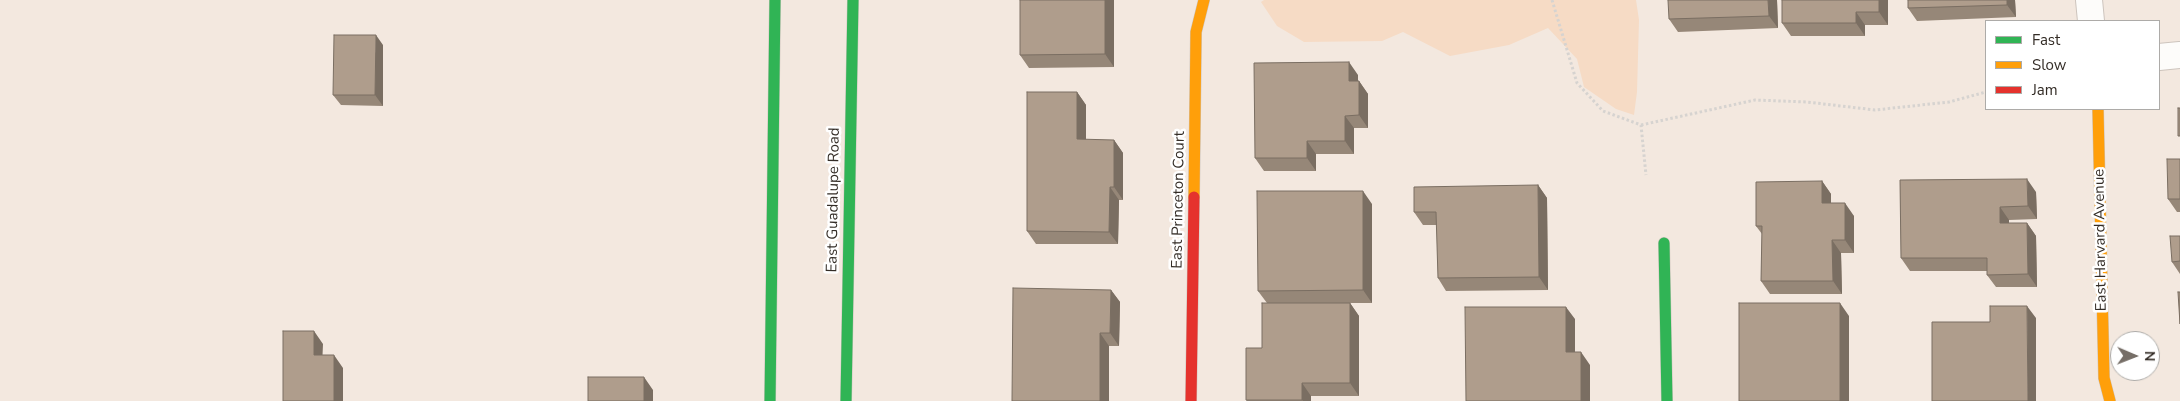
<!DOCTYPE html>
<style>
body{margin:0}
#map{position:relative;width:2180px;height:401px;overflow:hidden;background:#f3e8df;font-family:"Nunito Sans",sans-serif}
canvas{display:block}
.legend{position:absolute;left:1985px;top:20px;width:175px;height:90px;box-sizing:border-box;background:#fff;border:1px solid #adaba8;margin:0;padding:6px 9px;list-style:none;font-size:15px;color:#332c26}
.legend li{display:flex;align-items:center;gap:10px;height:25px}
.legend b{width:25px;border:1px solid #adaba8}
.north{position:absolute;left:2110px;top:331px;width:50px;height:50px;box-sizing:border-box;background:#fff;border:1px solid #adaba8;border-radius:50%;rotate:91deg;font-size:14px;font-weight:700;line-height:20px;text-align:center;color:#332c26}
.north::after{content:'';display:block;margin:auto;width:18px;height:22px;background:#766e67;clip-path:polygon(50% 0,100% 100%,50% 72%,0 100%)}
</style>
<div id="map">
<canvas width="2180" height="401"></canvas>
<ul class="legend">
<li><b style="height:6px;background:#30b455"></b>Fast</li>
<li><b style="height:6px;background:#ff9f0a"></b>Slow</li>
<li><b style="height:6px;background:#e5322d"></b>Jam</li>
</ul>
<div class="north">N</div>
</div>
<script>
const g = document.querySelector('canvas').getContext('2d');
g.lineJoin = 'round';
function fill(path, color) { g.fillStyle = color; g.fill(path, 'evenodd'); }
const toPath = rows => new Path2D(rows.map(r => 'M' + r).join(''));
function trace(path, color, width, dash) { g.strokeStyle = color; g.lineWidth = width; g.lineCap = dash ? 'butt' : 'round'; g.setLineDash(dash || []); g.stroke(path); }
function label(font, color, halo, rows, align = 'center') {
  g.font = font + ' "Nunito Sans",sans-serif'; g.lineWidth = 5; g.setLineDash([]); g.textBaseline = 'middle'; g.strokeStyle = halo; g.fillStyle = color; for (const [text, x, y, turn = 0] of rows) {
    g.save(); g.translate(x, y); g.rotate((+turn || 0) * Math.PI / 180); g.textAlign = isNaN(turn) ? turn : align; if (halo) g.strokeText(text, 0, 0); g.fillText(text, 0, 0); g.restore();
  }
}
fill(toPath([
 [1264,0,1636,0,1639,20,1637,92,1634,115,1616,109,1584,87,1577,59,1548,28,1509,45,1450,56,1403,32,1382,41,1304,42,1277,26,1261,2]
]), '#f6dbc5');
const street = toPath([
 [2089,0,2091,21],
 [2159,57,2180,55]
]);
const fast = toPath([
 [1664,243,1667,401],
 [770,401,775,0],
 [846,401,853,0]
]);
const slow = toPath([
 [2098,109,2104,378,2110,401],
 [1194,197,1196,32,1204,0]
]);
const jam = toPath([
 [1191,401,1194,197]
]);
trace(street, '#cdc4bd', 28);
trace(fast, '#cdc4bd', 12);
trace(slow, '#cdc4bd', 12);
trace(jam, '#cdc4bd', 12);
trace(toPath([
 [1552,0,1577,83,1603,111,1641,125,1646,175],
 [1641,125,1755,100,1807,102,1875,110,1949,102,1986,92]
]), '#d6d3d0', 3, [2.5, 2.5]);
trace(street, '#fdfcfa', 26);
trace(fast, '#30b455', 11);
trace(slow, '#ff9f0a', 11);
trace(jam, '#e5322d', 11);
fill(toPath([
 [1020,0,1114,0,1114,67,1029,68,1020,55],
 [1777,0,1778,28,1678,32,1669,19],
 [1782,0,1888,0,1888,25,1865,25,1865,36,1791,36,1782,23],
 [1908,0,2015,0,2016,17,1917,21,1908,8],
 [383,45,383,106,341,105,333,95],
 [1358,75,1358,81,1359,81,1368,94,1368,128,1354,128,1354,154,1316,154,1316,171,1264,171,1255,158],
 [1077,92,1086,105,1086,140,1114,140,1123,153,1123,200,1119,200,1118,244,1036,244,1027,231],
 [2180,159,2180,212,2177,212,2168,199],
 [1900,180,2036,192,2037,219,2009,220,2009,223,2027,223,2036,236,2037,287,1996,287,1987,275,1987,271,1910,271,1901,258],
 [1822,181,1831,194,1831,203,1854,216,1854,253,1841,253,1842,294,1770,294,1761,281,1762,234,1756,226],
 [1538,185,1547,198,1548,290,1446,291,1438,278,1437,225,1423,225,1414,212],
 [1372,204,1372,303,1350,303,1359,316,1359,396,1311,396,1311,401,1247,401,1246,400,1262,348,1267,303,1258,291],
 [2180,236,2180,274,2172,262],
 [1111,290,1120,302,1119,346,1109,346,1109,401,1012,401]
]), '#968778');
fill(toPath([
 [1105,0,1114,0,1114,67,1105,54],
 [1768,0,1777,0,1778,28,1769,16],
 [1879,0,1888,0,1888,25,1879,12],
 [2007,0,2015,0,2016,17,2007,5],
 [1856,12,1865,25,1865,36,1856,23],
 [376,35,383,45,383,106,375,95],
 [1349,62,1358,75,1358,94,1349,81],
 [1359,81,1368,94,1368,128,1359,115],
 [1077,92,1086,105,1086,152,1077,139],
 [1345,116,1354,128,1354,154,1345,141],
 [1114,140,1123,153,1123,200,1114,187],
 [1307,141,1316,154,1316,171,1307,158],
 [2027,179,2036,192,2037,219,2028,206],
 [1822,181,1831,194,1831,216,1822,203],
 [1538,185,1547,198,1548,290,1539,277],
 [1110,187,1119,200,1118,244,1109,232],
 [1363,191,1372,204,1372,303,1363,290],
 [1845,203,1854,216,1854,253,1845,240],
 [2000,207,2009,220,2009,236,2000,223],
 [2027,223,2036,236,2037,287,2028,274],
 [1832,240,1841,253,1842,294,1833,281],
 [1111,290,1120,302,1119,346,1110,333],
 [1350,303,1359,316,1359,396,1350,383],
 [1840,303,1849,316,1849,401,1840,401],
 [2027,306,2036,318,2036,401,2028,401],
 [1566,307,1575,319,1575,365,1566,352],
 [314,331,323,344,322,367,314,355],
 [1100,333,1109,346,1109,401,1100,401],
 [1581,352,1590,365,1590,401,1581,401],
 [334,355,343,368,343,401,334,401],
 [644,377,653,390,653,401,644,401],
 [1302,383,1311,396,1311,401,1303,401,1302,400]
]), '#7a6e62');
const building = toPath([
 [1020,0,1105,0,1105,54,1020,55,1020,0],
 [1668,0,1768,0,1769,16,1669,19,1668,0],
 [1782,0,1879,0,1879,12,1856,12,1856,23,1782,23,1782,0],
 [1908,0,2007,0,2007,5,1908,8,1908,0],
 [334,35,376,35,375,95,333,95,334,35],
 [1349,62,1349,81,1359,81,1359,115,1345,116,1345,141,1307,141,1307,158,1255,158,1254,63,1349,62],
 [1027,92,1077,92,1077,139,1114,140,1114,187,1110,187,1109,232,1027,231,1027,92],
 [2178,108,2180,108,2180,136,2178,136,2178,108],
 [2167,159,2180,159,2180,199,2168,199,2167,159],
 [2027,179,2028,206,2000,207,2000,223,2027,223,2028,274,1987,275,1987,258,1901,258,1900,180,2027,179],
 [1822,181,1822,203,1845,203,1845,240,1832,240,1833,281,1761,281,1762,226,1756,226,1756,182,1822,181],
 [1538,185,1539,277,1438,278,1436,212,1414,212,1414,187,1538,185],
 [1257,191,1363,191,1363,290,1258,291,1257,191],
 [2170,236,2180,236,2180,261,2172,262,2170,236],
 [1013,288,1111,290,1110,333,1100,333,1100,401,1012,401,1013,288],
 [2178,292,2180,292,2180,324,2178,292],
 [1262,303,1350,303,1350,383,1302,383,1302,400,1246,400,1246,348,1262,348,1262,303],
 [1739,303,1840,303,1840,401,1739,401,1739,303],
 [1990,306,2027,306,2028,401,1932,401,1932,322,1990,322,1990,306],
 [1465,307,1566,307,1566,352,1581,352,1581,401,1466,401,1465,307],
 [283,331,314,331,314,355,334,355,334,401,283,401,283,331],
 [588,377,644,377,644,401,588,401,588,377]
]);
fill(building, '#af9d8c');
trace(building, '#7a6e62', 1);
label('15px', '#332c26', '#fff', [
 ["East Guadalupe Road",834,200,-89],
 ["East Princeton Court",1179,200,-89],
 ["East Harvard Avenue",2101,240,-91]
]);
</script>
